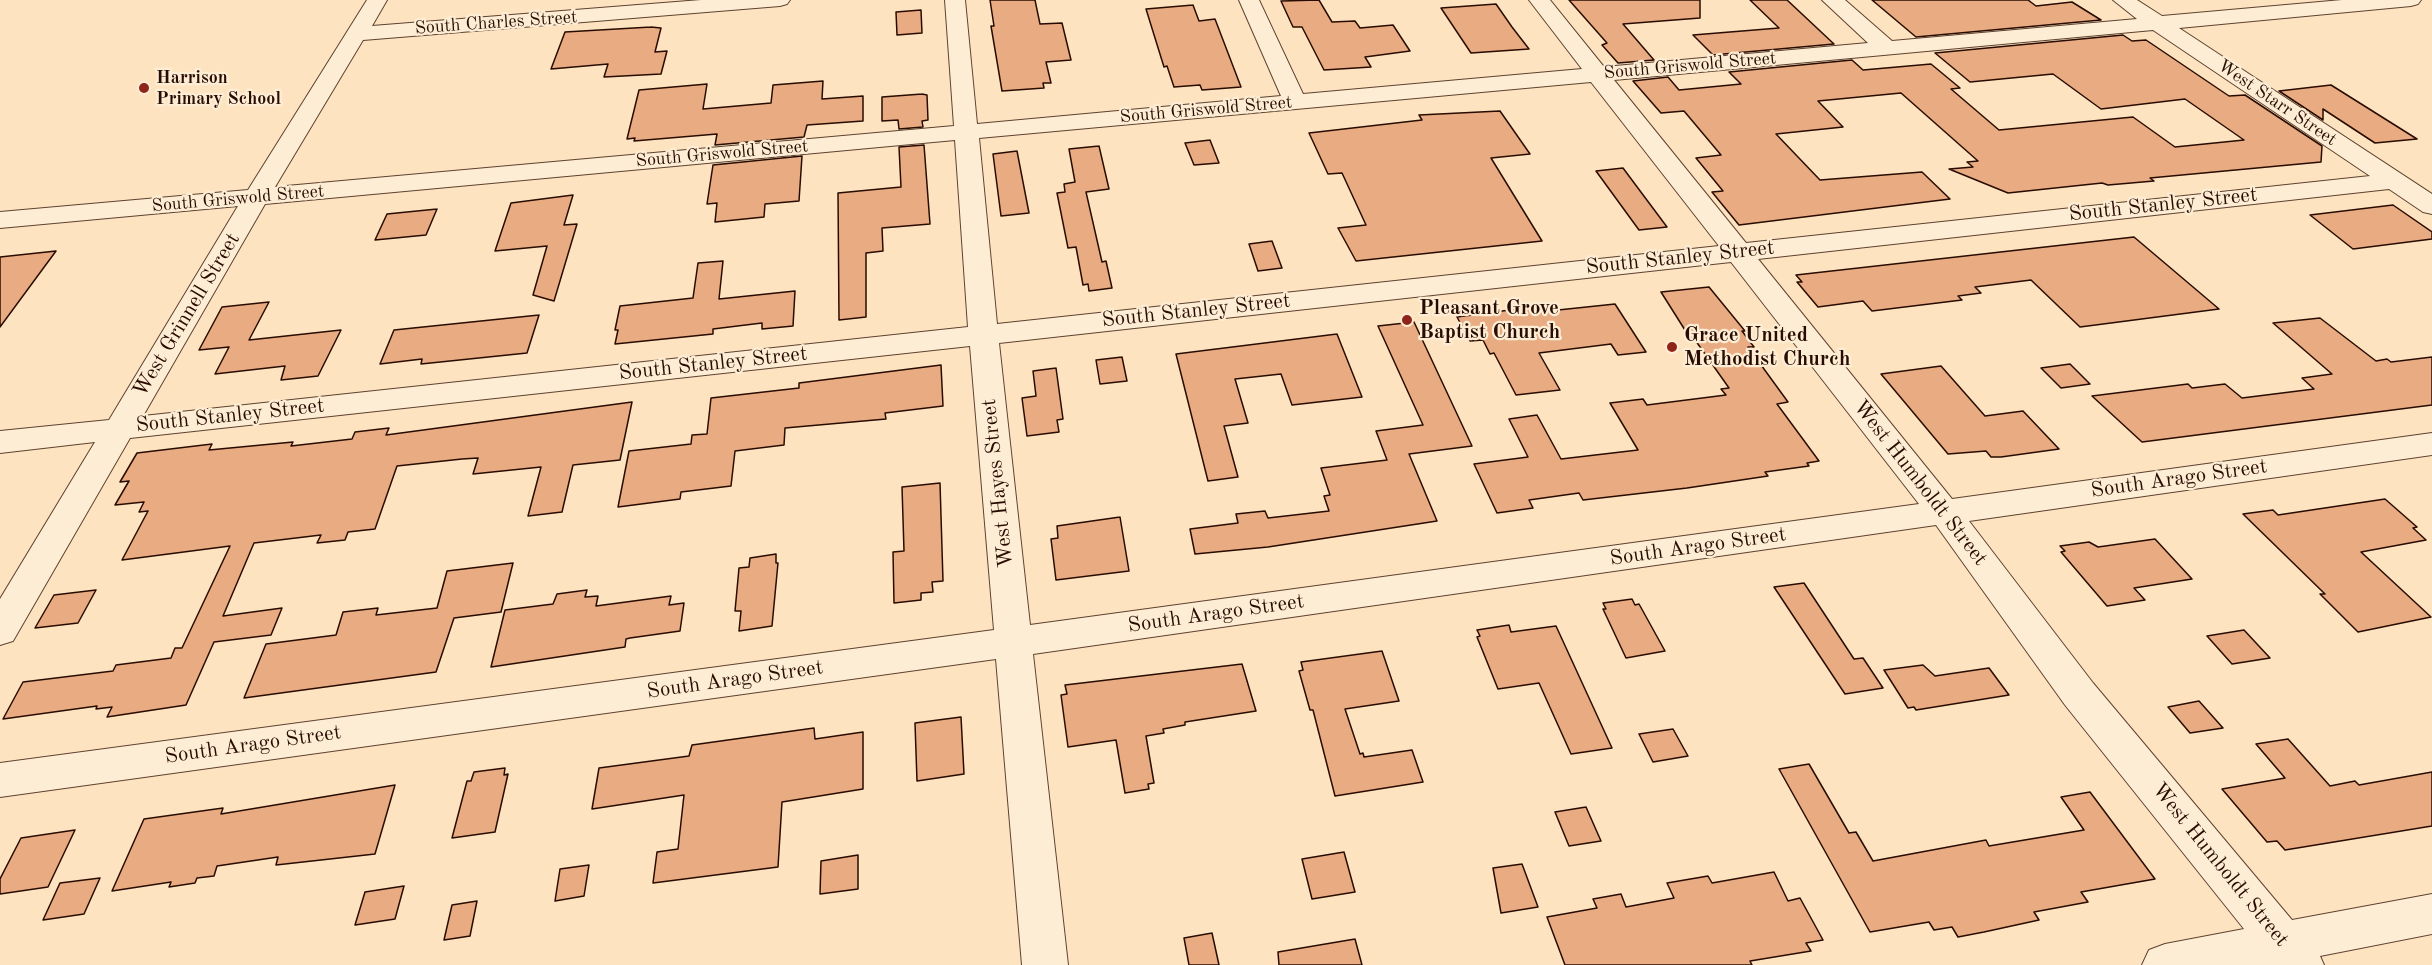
<!DOCTYPE html>
<style>
body{margin:0}
canvas{display:block;background:#fde3bf}
</style>
<canvas width="2432" height="965"></canvas>
<script>
const g = document.querySelector('canvas').getContext('2d');
g.lineJoin = 'round';
function fill(path, color) { g.fillStyle = color; g.fill(path, 'evenodd'); }
const toPath = rows => new Path2D(rows.map(r => 'M' + r).join(''));
function trace(path, color, width, dash) { g.strokeStyle = color; g.lineWidth = width; g.lineCap = dash ? 'butt' : 'round'; g.setLineDash(dash || []); g.stroke(path); }
function label(font, color, halo, rows, align = 'center') {
  g.font = font + ' "Old Standard TT",serif'; g.lineWidth = 4.5; g.setLineDash([]); g.textBaseline = 'middle'; g.strokeStyle = halo; g.fillStyle = color; for (const [text, x, y, turn = 0] of rows) {
    g.save(); g.translate(x, y); g.rotate((+turn || 0) * Math.PI / 180); g.textAlign = isNaN(turn) ? turn : align; if (halo) g.strokeText(text, 0, 0); g.fillText(text, 0, 0); g.restore();
  }
}
const building = toPath([
 [990,0,1035,0,1040,24,1062,23,1071,60,1046,62,1051,83,1043,83,1044,88,1002,91,991,26,994,26,990,0],
 [1319,0,1332,22,1355,21,1360,28,1393,25,1410,51,1365,57,1371,67,1324,70,1302,27,1293,27,1281,1,1319,0],
 [1569,0,1700,0,1700,18,1623,24,1654,60,1618,63,1602,45,1607,43,1569,0],
 [1750,0,1787,0,1834,44,1713,55,1693,35,1779,28,1750,0],
 [1872,0,2028,0,2036,6,2072,2,2101,20,1916,37,1872,0],
 [1496,4,1512,27,1529,49,1471,53,1441,8,1496,4],
 [1193,5,1199,21,1215,19,1241,87,1202,90,1200,85,1174,87,1167,66,1164,67,1146,9,1193,5],
 [921,10,922,33,897,35,896,12,921,10],
 [651,27,661,28,655,52,667,51,661,74,604,77,608,64,551,69,565,32,651,27],
 [2123,35,2132,41,2146,40,2229,96,2245,95,2322,146,2321,162,2150,178,2154,181,2108,185,2102,183,2008,193,1949,169,1973,167,1967,162,1978,161,1901,93,1818,101,1843,127,1776,134,1820,180,1922,172,1950,199,1739,225,1712,192,1723,191,1696,158,1721,155,1684,111,1661,113,1633,81,1668,77,1679,90,1741,84,1729,72,1852,60,1863,70,1931,64,1960,88,1951,89,1999,130,2133,117,2175,147,2244,140,2185,99,2101,109,2053,74,1970,82,1935,53,2123,35],
 [823,81,822,99,863,96,863,121,807,125,804,137,715,145,717,134,634,141,635,138,627,139,639,90,707,84,703,109,771,103,773,85,823,81],
 [2331,85,2417,139,2375,143,2323,109,2323,120,2279,91,2331,85],
 [922,94,927,95,928,120,922,121,923,127,899,129,898,120,882,121,882,97,922,94],
 [1500,111,1530,154,1491,158,1542,241,1356,261,1338,228,1366,225,1342,173,1328,174,1309,133,1422,120,1419,115,1500,111],
 [1210,140,1219,163,1194,165,1185,143,1210,140],
 [924,145,930,224,882,228,883,251,866,253,866,317,839,320,838,193,901,187,899,147,924,145],
 [1099,146,1109,189,1086,192,1102,262,1106,261,1112,288,1089,291,1088,284,1083,285,1076,247,1068,248,1057,193,1065,192,1064,184,1075,182,1069,149,1099,146],
 [1017,151,1029,213,1001,216,993,154,1017,151],
 [802,156,799,201,765,204,764,217,715,222,717,203,707,204,713,165,802,156],
 [1623,168,1667,227,1639,230,1596,171,1623,168],
 [573,195,564,225,577,224,554,301,533,295,547,246,495,251,511,203,573,195],
 [2393,205,2432,232,2432,239,2353,249,2310,215,2393,205],
 [437,209,426,235,375,240,387,214,437,209],
 [2134,237,2219,309,2080,327,2031,280,1975,287,1981,293,1958,296,1962,300,1872,311,1863,301,1818,307,1797,282,1802,282,1796,275,2134,237],
 [1272,241,1282,268,1258,271,1249,244,1272,241],
 [56,251,0,327,0,257,56,251],
 [723,261,719,299,795,291,793,326,762,329,762,323,713,329,713,334,615,344,618,330,615,330,620,306,693,298,698,263,723,261],
 [1709,287,1745,331,1742,331,1754,347,1748,347,1788,402,1777,404,1819,461,1807,463,1809,466,1765,472,1768,476,1687,488,1583,500,1579,493,1529,500,1533,508,1497,513,1474,464,1528,457,1509,419,1537,415,1561,459,1638,450,1610,403,1643,399,1647,405,1726,395,1721,389,1729,388,1693,337,1690,338,1661,292,1709,287],
 [269,302,249,340,341,330,318,376,281,380,285,366,215,374,229,347,199,350,222,307,269,302],
 [1555,304,1558,310,1615,304,1646,352,1618,355,1611,344,1539,353,1560,390,1516,395,1494,353,1490,354,1483,340,1470,341,1457,317,1555,304],
 [539,315,527,353,421,364,422,359,380,364,394,330,539,315],
 [2320,318,2376,361,2387,359,2391,362,2432,357,2432,405,2142,442,2092,396,2188,384,2192,388,2225,384,2242,398,2314,389,2302,378,2332,374,2273,323,2320,318],
 [1414,322,1472,446,1409,454,1437,521,1268,547,1195,554,1190,529,1238,523,1236,514,1265,511,1268,518,1329,511,1324,496,1330,495,1321,468,1387,460,1376,431,1423,425,1378,326,1414,322],
 [1337,334,1362,397,1292,405,1281,374,1235,379,1248,423,1224,426,1238,477,1208,481,1176,354,1337,334],
 [1122,357,1127,381,1100,384,1096,360,1122,357],
 [2070,364,2090,384,2061,388,2041,368,2070,364],
 [941,365,943,406,885,413,886,419,785,428,784,445,735,451,731,486,681,492,680,499,618,507,629,451,691,444,692,435,707,434,711,398,799,388,799,383,941,365],
 [1941,366,1985,416,2023,411,2059,449,2001,457,1991,457,1986,451,1948,454,1881,374,1941,366],
 [1056,368,1063,419,1057,420,1059,432,1027,436,1022,398,1036,396,1033,371,1056,368],
 [632,402,620,460,573,465,562,512,528,516,541,467,473,474,478,458,462,459,397,466,375,529,348,532,345,540,317,543,321,535,254,543,223,616,282,608,271,635,214,642,186,705,107,717,112,707,96,709,97,706,3,719,23,682,113,671,116,665,171,658,175,648,182,648,230,546,122,560,148,511,139,512,144,502,115,505,129,481,120,482,137,453,212,444,209,450,293,442,291,446,352,439,355,432,389,428,386,435,632,402],
 [940,483,943,581,932,582,933,592,921,593,921,600,894,603,893,552,904,551,902,487,940,483],
 [2385,499,2417,527,2413,528,2426,540,2361,552,2431,617,2358,632,2320,594,2325,594,2243,514,2273,510,2278,515,2385,499],
 [1120,517,1129,571,1056,580,1051,539,1058,538,1057,526,1120,517],
 [2155,539,2192,579,2134,588,2145,600,2107,606,2061,552,2065,551,2060,546,2089,542,2098,547,2155,539],
 [776,554,776,563,778,563,772,626,739,631,741,611,735,611,739,568,749,567,750,558,776,554],
 [513,563,501,612,454,618,436,672,244,698,266,644,336,635,343,612,378,608,376,615,437,608,447,571,513,563],
 [1804,583,1854,659,1863,658,1883,688,1845,694,1774,587,1804,583],
 [96,590,78,623,35,628,54,595,96,590],
 [587,590,585,597,598,596,596,606,671,596,669,605,684,603,680,631,630,638,626,639,625,647,491,667,505,610,553,604,557,594,587,590],
 [1632,599,1635,605,1639,604,1665,651,1626,658,1603,609,1606,609,1603,603,1632,599],
 [1509,625,1511,632,1556,626,1612,748,1571,754,1539,683,1498,689,1477,637,1480,636,1477,630,1509,625],
 [2244,630,2270,658,2232,664,2207,636,2244,630],
 [1382,651,1399,701,1345,709,1360,754,1363,753,1364,757,1412,750,1423,782,1335,796,1313,710,1310,710,1299,671,1303,670,1301,662,1382,651],
 [1242,664,1256,711,1185,722,1185,725,1163,729,1164,733,1146,736,1154,783,1148,784,1149,789,1125,793,1116,740,1068,747,1061,695,1067,694,1065,685,1242,664],
 [1923,665,1935,676,1989,668,2009,695,1916,710,1914,707,1908,708,1884,670,1923,665],
 [2199,701,2223,728,2190,733,2168,707,2199,701],
 [961,717,964,774,917,781,915,723,961,717],
 [814,728,815,739,863,732,863,789,782,802,778,867,653,883,657,852,678,849,684,795,592,809,599,768,689,756,692,745,814,728],
 [1673,729,1688,756,1653,762,1639,734,1673,729],
 [2288,739,2330,786,2355,781,2359,785,2432,772,2432,826,2285,850,2277,841,2267,842,2222,789,2285,778,2256,744,2288,739],
 [1809,764,1849,833,1856,832,1873,861,1986,840,1989,846,2084,830,2061,797,2090,792,2155,879,2081,892,2088,902,2034,912,2039,920,1984,932,1958,937,1952,927,1934,930,1929,922,1870,932,1779,769,1809,764],
 [505,768,504,775,508,774,495,832,452,838,467,781,471,781,474,772,505,768],
 [395,785,375,854,276,865,278,857,217,866,214,876,197,878,195,883,169,887,171,882,112,891,144,819,223,808,221,814,395,785],
 [1586,807,1601,841,1569,846,1555,812,1586,807],
 [75,830,48,887,0,894,0,879,21,838,75,830],
 [1344,852,1355,892,1312,899,1302,859,1344,852],
 [858,855,858,889,820,894,821,861,858,855],
 [1522,864,1538,907,1501,913,1493,868,1522,864],
 [589,865,584,896,555,901,560,869,589,865],
 [1774,872,1788,901,1800,898,1823,940,1806,943,1811,951,1750,961,1752,965,1565,965,1547,917,1597,908,1593,899,1621,894,1626,907,1674,898,1667,883,1708,876,1712,883,1774,872],
 [100,878,84,914,43,920,60,883,100,878],
 [404,886,395,919,355,925,365,892,404,886],
 [477,901,470,936,444,940,452,905,477,901],
 [1212,933,1219,965,1189,965,1184,938,1212,933],
 [1355,939,1362,965,1279,965,1278,952,1355,939]
]);
fill(building, '#e8ab82');
trace(building, '#290c01', 1.5);
const minor = toPath([
 [367,0,387,0,372,26,701,0,790,0,787,4,780,6,363,40,275,187,954,126,945,0,965,0,977,124,1281,96,1239,0,1259,0,1303,94,1582,69,1529,0,1550,0,1604,67,1868,43,1822,0,1845,0,1892,41,2137,19,2113,0,2137,0,2162,16,2342,0,2421,0,2418,4,2411,6,2179,28,2432,194,2432,214,2423,212,2389,189,1758,259,1952,499,2432,433,2432,455,1969,521,2093,683,2292,920,2432,894,2432,934,2320,956,2324,965,2142,965,2149,950,2165,944,2244,929,2065,705,1936,525,1033,654,1068,965,1022,965,996,659,0,797,0,763,994,630,970,346,130,438,13,641,0,645,0,599,95,442,0,453,0,431,109,420,238,206,0,228,0,212,248,190,367,0],
 [2153,30,2370,176,1746,243,1614,80,2153,30],
 [1591,82,1719,246,997,324,979,138,1591,82],
 [955,140,968,327,143,416,265,204,955,140],
 [1731,262,1919,504,1030,625,999,343,1731,262]
]);
trace(minor, '#5e4230', 2);
fill(minor, '#feedd5');
for (const [x, y, r, color] of [
 [144,88,6,"#8f2418"],
 [1407,320,6,"#8f2418"],
 [1672,347,6,"#8f2418"]
]) { const dot = new Path2D(); dot.arc(x, y, r, 0, 2 * Math.PI); g.fillStyle = color; g.fill(dot); trace(dot, '#feedd5', 2); }
label('18px', '#290c01', '#feedd5', [
 ["South Charles Street",496,23,-4],
 ["South Griswold Street",1690,66,-5],
 ["West Starr Street",2277,103,34],
 ["South Griswold Street",1206,110,-5],
 ["South Griswold Street",722,154,-5],
 ["South Griswold Street",238,199,-5]
]);
label('bold 18px', '#290c01', '#feedd5', [
 ["Harrison",156,78],
 ["Primary School",156,99]
], 'left');
label('21px', '#290c01', '#feedd5', [
 ["South Stanley Street",2163,205,-6],
 ["South Stanley Street",1680,258,-6],
 ["South Stanley Street",1196,311,-6],
 ["West Grinnell Street",187,315,-59],
 ["South Stanley Street",713,364,-6],
 ["South Stanley Street",230,416,-6],
 ["South Arago Street",2179,479,-8],
 ["West Hayes Street",998,483,-96],
 ["West Humboldt Street",1920,483,52],
 ["South Arago Street",1698,547,-8],
 ["South Arago Street",1216,614,-8],
 ["South Arago Street",735,680,-8],
 ["South Arago Street",253,745,-8],
 ["West Humboldt Street",2220,865,51]
]);
label('bold 21px', '#290c01', '#feedd5', [
 ["Pleasant Grove",1419,308],
 ["Baptist Church",1419,332],
 ["Grace United",1684,335],
 ["Methodist Church",1684,359]
], 'left');
</script>
